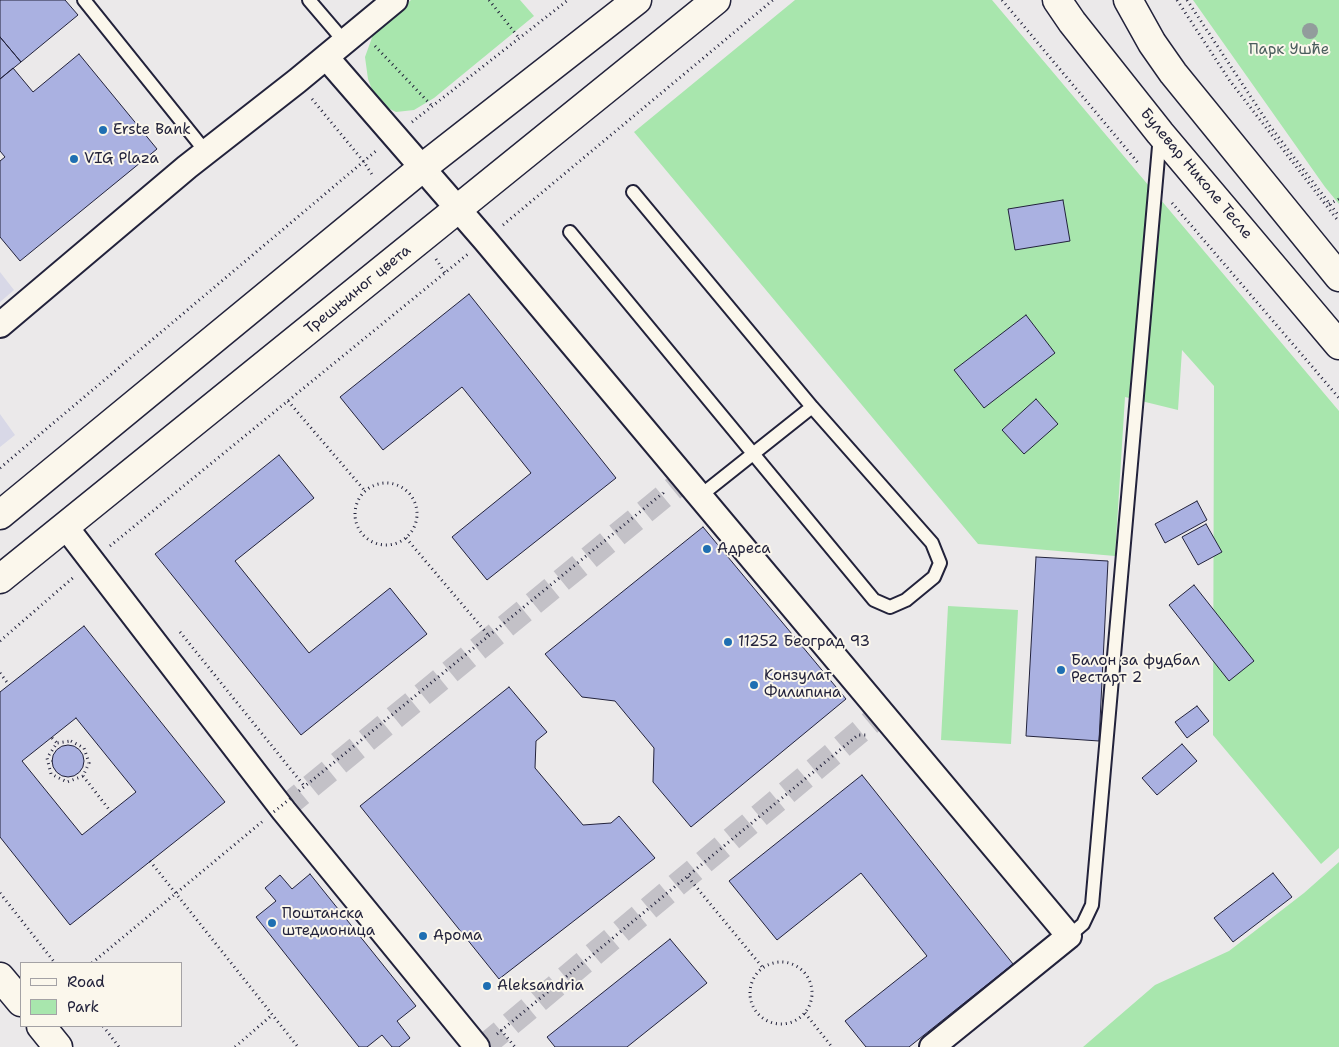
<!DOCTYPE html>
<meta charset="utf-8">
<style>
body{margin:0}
#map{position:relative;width:1339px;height:1047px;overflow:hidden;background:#ebe9ea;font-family:"Shantell Sans",sans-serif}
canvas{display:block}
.legend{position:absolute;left:20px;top:962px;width:162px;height:65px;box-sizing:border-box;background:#fbf7ec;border:1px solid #a4a2a5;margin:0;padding:6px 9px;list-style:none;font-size:15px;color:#22223b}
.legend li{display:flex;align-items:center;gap:10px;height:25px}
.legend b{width:25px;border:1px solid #a4a2a5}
</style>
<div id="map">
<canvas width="1339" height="1047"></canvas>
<ul class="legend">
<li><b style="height:6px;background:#fbf7ec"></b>Road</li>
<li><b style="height:14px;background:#a8e6ad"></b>Park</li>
</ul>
</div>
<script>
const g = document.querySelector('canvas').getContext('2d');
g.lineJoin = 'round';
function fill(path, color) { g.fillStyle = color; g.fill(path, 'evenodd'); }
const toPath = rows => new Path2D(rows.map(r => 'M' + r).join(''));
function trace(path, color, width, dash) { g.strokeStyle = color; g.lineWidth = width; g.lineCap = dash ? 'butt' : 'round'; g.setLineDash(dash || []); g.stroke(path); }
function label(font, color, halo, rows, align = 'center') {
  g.font = font + ' "Shantell Sans",sans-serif'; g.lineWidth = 4; g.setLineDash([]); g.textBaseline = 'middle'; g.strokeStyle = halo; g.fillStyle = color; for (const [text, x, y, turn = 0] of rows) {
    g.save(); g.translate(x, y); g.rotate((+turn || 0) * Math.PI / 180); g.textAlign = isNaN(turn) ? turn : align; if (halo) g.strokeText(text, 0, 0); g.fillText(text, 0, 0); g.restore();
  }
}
fill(toPath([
 [0,272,14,290,0,302],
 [0,414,15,435,0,447]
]), '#d8d8e7');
fill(toPath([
 [411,0,520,0,534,16,434,98,414,110,396,112,388,108,374,95,368,79,365,57,374,32],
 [795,0,992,0,1339,411,1339,848,1321,864,1213,735,1214,386,1182,350,1178,410,1125,397,1115,556,978,544,634,132],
 [1193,0,1339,0,1339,204,1325,187],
 [948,606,1018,610,1011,744,941,740],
 [1339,862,1339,1047,1083,1047,1155,985,1229,951,1304,893]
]), '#a8e6ad');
const building = toPath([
 [0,0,65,0,78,15,21,62,0,37,0,0],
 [0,37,21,62,0,79,0,37],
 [79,54,157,149,20,261,0,237,0,161,5,157,0,151,0,79,13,68,33,92,79,54],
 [1063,200,1070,241,1015,250,1008,209,1063,200],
 [469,294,616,478,487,580,452,537,531,473,462,387,383,450,340,397,469,294],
 [1026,315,1055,353,984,408,954,370,1026,315],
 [1036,399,1058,424,1024,454,1002,430,1036,399],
 [279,455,314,498,235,561,309,653,390,588,427,634,301,735,155,554,279,455],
 [1197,501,1207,520,1165,543,1155,524,1197,501],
 [1206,524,1222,552,1198,565,1182,537,1206,524],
 [703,527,846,699,691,827,653,782,654,748,615,701,582,697,545,654,703,527],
 [1036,557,1108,561,1099,741,1026,736,1036,557],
 [1194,585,1254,661,1229,681,1169,605,1194,585],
 [84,626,225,802,70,925,0,837,0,692,84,626],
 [76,718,136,792,82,835,22,761,76,718],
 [509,687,547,732,536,741,535,768,583,825,611,823,619,816,655,858,499,979,360,806,509,687],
 [1197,706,1209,721,1187,738,1175,722,1197,706],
 [1182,744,1197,761,1157,795,1142,778,1182,744],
 '52 761a16 16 0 1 1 32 0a16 16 0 1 1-32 0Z',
 [862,775,1013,964,909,1047,866,1047,845,1021,927,956,861,873,777,940,729,881,862,775],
 [1273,873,1292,897,1233,942,1214,918,1273,873],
 [310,874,416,1006,397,1021,410,1038,399,1047,392,1047,382,1035,367,1047,359,1047,256,917,276,901,265,888,280,875,292,889,310,874],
 [670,939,707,983,627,1047,555,1047,547,1037,670,939]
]);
fill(building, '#aab1e1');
trace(building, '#22223b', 1);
trace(toPath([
 [283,809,685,479],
 [483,1047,882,713]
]), '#c3c1c7', 24, [24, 12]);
const lane = toPath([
 [84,0,206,152],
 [309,0,344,41],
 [570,232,874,600,890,607,906,600,934,577,940,563,932,543,812,407,633,192],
 [700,496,812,407],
 [1069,936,1083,924,1092,905,1160,135]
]);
const street = toPath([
 [326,57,485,240,1069,936,932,1047],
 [0,325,187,167,297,81,395,0],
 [65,526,284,811,477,1047]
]);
const secondary = toPath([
 [1057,0,1072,22,1160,133,1339,345],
 [1128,0,1152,43,1173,73,1339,277],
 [0,515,422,168,637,0],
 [0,579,716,0],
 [0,977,21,1002],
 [41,1026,58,1047]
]);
trace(lane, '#22223b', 16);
trace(street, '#22223b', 28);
trace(secondary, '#22223b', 31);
trace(toPath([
 [489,0,519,38],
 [1002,0,1139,164],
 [1177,0,1230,81,1339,222],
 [1187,0,1270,126,1339,216],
 [375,46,432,106],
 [312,99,364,162,373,176],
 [412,122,568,0],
 [1172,203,1339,398],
 [1329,204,1339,199],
 [503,225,773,0],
 [436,259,445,273],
 [288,401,365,491],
 [0,468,376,151],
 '355 514a31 31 0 1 1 62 0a31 31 0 1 1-62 0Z',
 [406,538,489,636],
 [110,546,468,254],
 [180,632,305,787],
 [0,641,75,576],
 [0,673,9,685],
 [52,738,57,743],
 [71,741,84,748,89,763,83,776,67,782,51,774,47,758,57,743,71,741],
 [83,776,111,812],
 [299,791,663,493,664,490],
 [150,861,298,1047],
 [688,877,763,968],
 [0,893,55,963],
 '750 993a31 31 0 1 1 62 0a31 31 0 1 1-62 0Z',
 [92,963,263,821],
 [805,1013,832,1047],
 [103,1026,119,1047],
 [501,1030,515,1047],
 [497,1034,858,735,868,735],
 [235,1047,272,1015]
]), '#22223b', 3, [1, 4]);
trace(lane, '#fbf7ec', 12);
trace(street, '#fbf7ec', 24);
trace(secondary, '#fbf7ec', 28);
trace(toPath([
 [270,815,291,798]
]), '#22223b', 3, [1, 4]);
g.fillStyle = '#929c9c';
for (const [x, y] of [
 [1310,31]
]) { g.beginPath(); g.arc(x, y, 8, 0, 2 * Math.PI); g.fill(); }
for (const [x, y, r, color] of [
 [103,130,5,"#1f6fb2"],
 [74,159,5,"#1f6fb2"],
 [707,549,5,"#1f6fb2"],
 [728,642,5,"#1f6fb2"],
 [1061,670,5,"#1f6fb2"],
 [754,685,5,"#1f6fb2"],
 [272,923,5,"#1f6fb2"],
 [423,936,5,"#1f6fb2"],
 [487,986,5,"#1f6fb2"]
]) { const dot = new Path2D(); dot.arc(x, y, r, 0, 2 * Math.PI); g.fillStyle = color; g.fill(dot); trace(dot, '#fbf7ec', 2); }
label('15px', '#4a5d5d', '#fbf7ec', [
 ["Парк Ушће",1289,50]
]);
label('15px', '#22223b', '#fbf7ec', [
 ["Erste Bank",113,130],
 ["VIG Plaza",84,159],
 ["Адреса",717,549],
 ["11252 Београд 93",738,642],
 ["Балон за фудбал",1071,661],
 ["Рестарт 2",1071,678],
 ["Конзулат",764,676],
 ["Филипина",764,693],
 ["Поштанска",282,914],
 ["штедионица",282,931],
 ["Арома",433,936],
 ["Aleksandria",497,986]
], 'left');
label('15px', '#22223b', '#fbf7ec', [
 ["Булевар Николе Тесле",1196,174,50],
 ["Трешњиног цвета",358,290,-39]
]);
</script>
